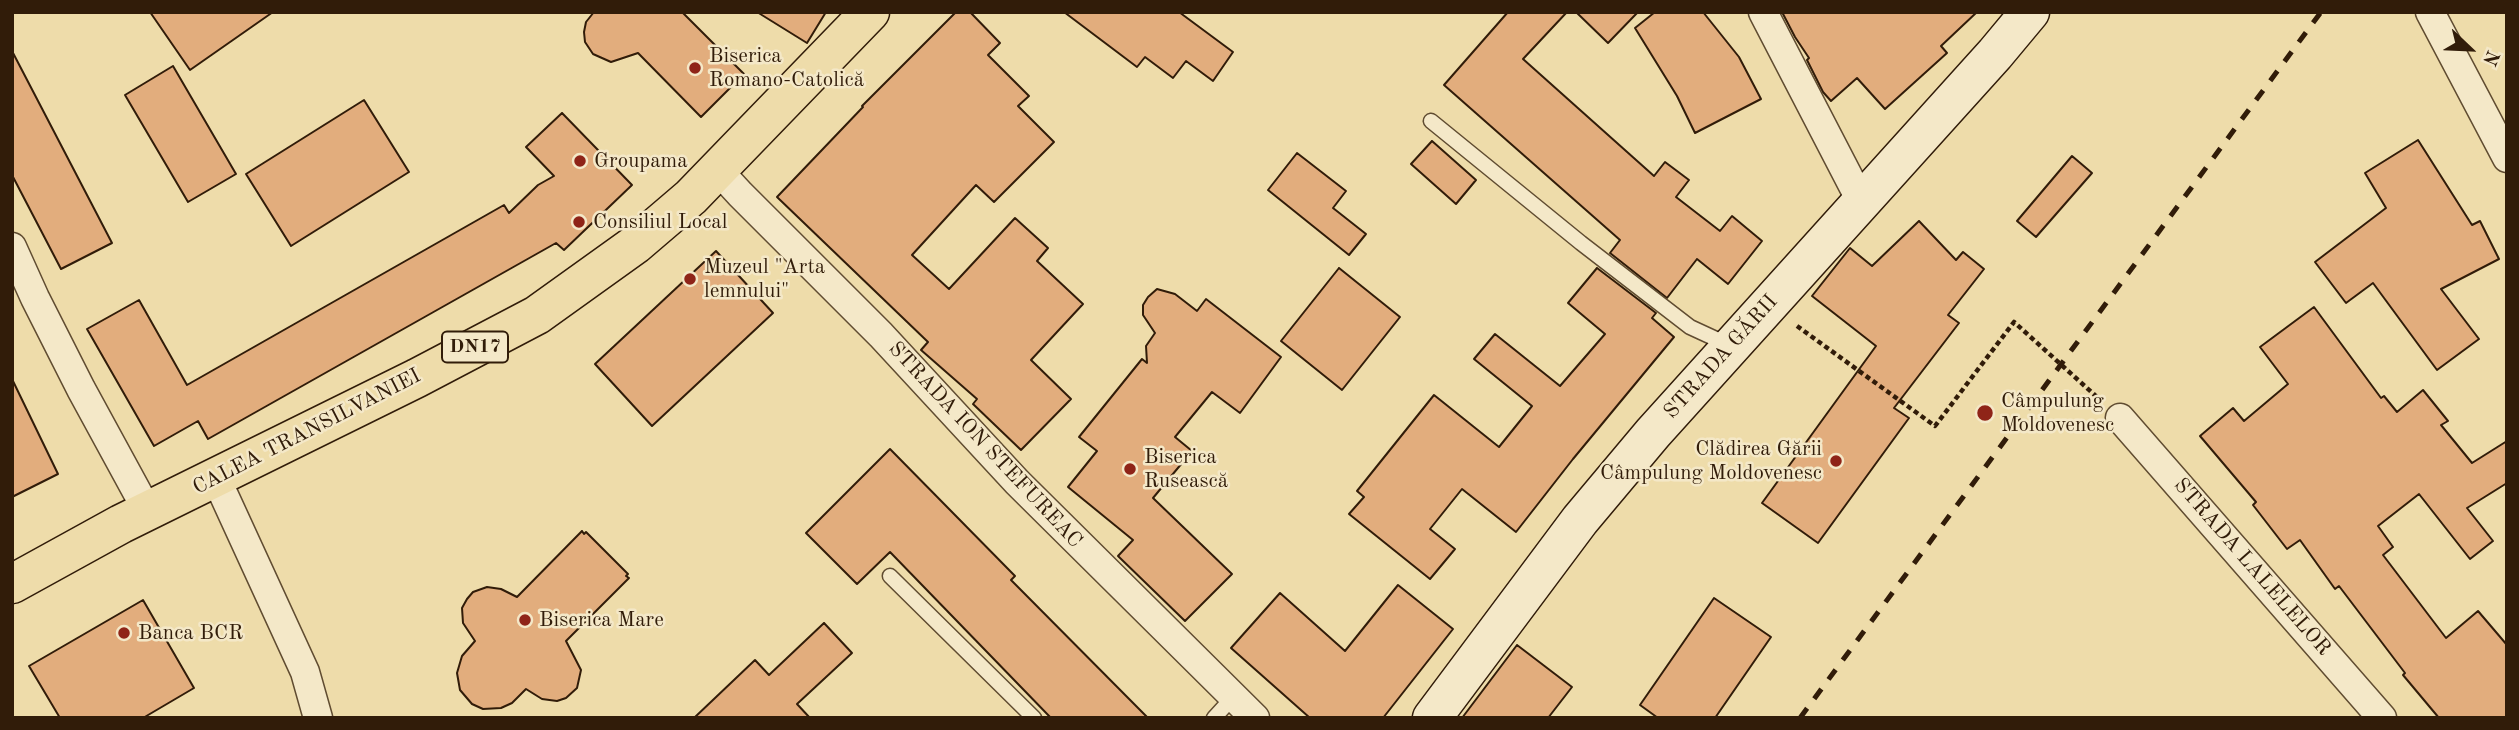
<!DOCTYPE html>
<meta charset="utf-8">
<style>
body{margin:0}
#map{position:relative;width:2519px;height:730px;overflow:hidden;background:#eedcaa;font-family:"Old Standard TT",serif}
canvas{display:block}
.frame{position:absolute;inset:0;border:14px solid #311c09;pointer-events:none}
.north{position:absolute;left:2435px;top:14px;width:70px;height:70px;-webkit-text-stroke:5px #f4e8c8;paint-order:stroke;rotate:113deg;font-size:19px;font-weight:700;line-height:28px;text-align:center;color:#311c09}
.north::after{content:'';display:block;margin:auto;width:24px;height:32px;background:#311c09;clip-path:polygon(50% 0,100% 100%,50% 72%,0 100%)}
</style>
<div id="map">
<canvas width="2519" height="730"></canvas>
<div class="frame"></div>
<div class="north">N</div>
</div>
<script>
const g = document.querySelector('canvas').getContext('2d');
g.lineJoin = 'round';
function fill(path, color) { g.fillStyle = color; g.fill(path, 'evenodd'); }
const toPath = rows => new Path2D(rows.map(r => 'M' + r).join(''));
function trace(path, color, width, dash) { g.strokeStyle = color; g.lineWidth = width; g.lineCap = dash ? 'butt' : 'round'; g.setLineDash(dash || []); g.stroke(path); }
function label(font, color, halo, rows, align = 'center') {
  g.font = font + ' "Old Standard TT",serif'; g.lineWidth = 5; g.setLineDash([]); g.textBaseline = 'middle'; g.strokeStyle = halo; g.fillStyle = color; for (const [text, x, y, turn = 0] of rows) {
    g.save(); g.translate(x, y); g.rotate((+turn || 0) * Math.PI / 180); g.textAlign = isNaN(turn) ? turn : align; if (halo) g.strokeText(text, 0, 0); g.fillText(text, 0, 0); g.restore();
  }
}
const building = toPath([
 [150,12,273,12,190,70,150,12],
 [594,12,682,12,744,74,701,117,638,53,611,62,593,54,585,42,584,32,586,22,594,12],
 [757,12,826,12,807,43,757,12],
 [956,12,970,12,1000,43,988,55,1029,96,1018,106,1054,142,994,202,976,185,912,255,949,289,1015,218,1048,248,1037,261,1083,304,1031,360,1071,399,1021,450,973,404,977,399,921,350,928,342,777,197,863,107,862,106,956,12],
 [1064,12,1179,12,1233,52,1213,81,1186,61,1173,78,1145,57,1137,67,1064,12],
 [1508,12,1567,12,1523,59,1654,176,1665,162,1689,180,1676,197,1720,231,1732,216,1762,241,1728,284,1697,259,1667,298,1610,253,1620,240,1444,85,1508,12],
 [1576,12,1638,12,1608,43,1576,12],
 [1655,12,1703,12,1739,57,1761,99,1695,133,1677,96,1635,28,1655,12],
 [1782,12,1977,12,1941,46,1947,53,1885,109,1857,78,1831,101,1823,92,1807,60,1809,58,1795,37,1782,12],
 [12,51,112,243,61,269,12,175,12,51],
 [173,66,236,174,188,202,125,95,173,66],
 [364,100,409,172,291,246,246,174,364,100],
 [562,113,632,185,564,250,556,243,208,439,198,421,154,446,87,329,139,300,187,385,504,205,509,213,538,185,554,176,526,147,562,113],
 [2418,140,2472,225,2480,221,2499,259,2441,289,2479,339,2437,370,2373,283,2346,303,2315,262,2386,208,2365,173,2418,140],
 [1432,141,1476,180,1456,204,1411,164,1432,141],
 [1297,153,1346,191,1333,208,1366,234,1349,255,1268,190,1297,153],
 [2072,156,2092,173,2036,237,2017,221,2072,156],
 [1919,221,1956,260,1963,252,1984,269,1948,315,1959,323,1894,408,1909,418,1818,543,1762,503,1876,346,1812,296,1850,248,1872,266,1919,221],
 [716,251,773,313,652,426,595,364,716,251],
 [1339,268,1400,317,1342,390,1281,341,1339,268],
 [1597,268,1656,313,1652,318,1674,337,1573,459,1516,532,1462,489,1430,529,1455,549,1430,579,1349,514,1364,497,1357,491,1434,395,1499,447,1532,406,1474,359,1495,334,1560,386,1605,334,1568,303,1597,268],
 [1157,289,1175,294,1197,311,1206,299,1281,357,1240,413,1212,392,1175,437,1192,451,1153,498,1232,574,1185,621,1118,556,1133,540,1068,487,1097,451,1079,437,1142,359,1147,363,1146,346,1155,333,1143,315,1143,305,1148,297,1157,289],
 [2314,307,2381,398,2384,396,2397,412,2423,390,2448,421,2441,425,2472,463,2507,441,2507,483,2467,508,2493,541,2470,559,2419,494,2378,526,2393,547,2383,555,2446,638,2478,611,2507,645,2507,718,2439,718,2403,675,2405,673,2339,586,2335,589,2300,540,2287,549,2253,505,2256,502,2200,436,2233,408,2244,421,2288,384,2260,347,2314,307],
 [12,379,58,474,12,497,12,379],
 [890,449,1015,576,1011,580,1148,718,1051,718,890,552,857,584,806,533,890,449],
 [582,531,584,534,586,532,628,574,626,576,629,578,566,641,581,670,577,688,566,698,557,701,542,699,526,689,512,703,501,708,483,709,472,704,460,690,457,673,462,656,475,641,463,623,462,608,467,599,473,592,487,587,501,589,517,597,582,531],
 [1398,585,1453,629,1383,718,1310,718,1231,648,1280,593,1345,651,1398,585],
 [1714,598,1771,637,1715,718,1658,718,1640,705,1714,598],
 [143,600,194,688,143,718,60,718,29,666,143,600],
 [824,623,852,653,797,704,810,718,694,718,755,660,769,675,824,623],
 [1517,645,1572,687,1548,718,1462,718,1517,645]
]);
fill(building, '#e2ad7d');
trace(building, '#311c09', 2);
const lane = toPath([
 [1431,121,1581,243,1690,327,1729,345],
 [890,576,1034,718],
 [1214,718,1235,695]
]);
const street = toPath([
 [1763,12,1861,201],
 [2430,12,2507,158],
 [717,169,740,194,881,335,1017,482,1255,718],
 [12,247,35,298,81,389,148,512],
 [2120,418,2382,718],
 [216,478,305,672,318,718]
]);
const secondary = toPath([
 [1432,718,1580,520,1653,433,1995,54,2030,12]
]);
const highway = toPath([
 [12,584,121,524,417,378,537,315,636,244,691,197,870,12]
]);
trace(lane, '#604c31', 17);
trace(street, '#604c31', 31);
trace(secondary, '#311c09', 41);
trace(highway, '#311c09', 41);
trace(toPath([
 [1797,326,1935,426,2014,322,2098,398]
]), '#311c09', 4.5, [5, 3.5]);
trace(lane, '#f4e8c8', 14);
trace(street, '#f4e8c8', 28);
trace(secondary, '#f4e8c8', 38);
trace(highway, '#eedcaa', 38);
trace(toPath([
 [1800,718,2321,12]
]), '#311c09', 5, [12, 12]);
for (const [x, y, r, color] of [
 [695,68,7,"#8f2418"],
 [580,161,7,"#8f2418"],
 [579,222,7,"#8f2418"],
 [690,279,7,"#8f2418"],
 [1985,413,9,"#8f2418"],
 [1836,461,7,"#8f2418"],
 [1130,469,7,"#8f2418"],
 [525,620,7,"#8f2418"],
 [124,633,7,"#8f2418"]
]) { const dot = new Path2D(); dot.arc(x, y, r, 0, 2 * Math.PI); g.fillStyle = color; g.fill(dot); trace(dot, '#f4e8c8', 2.5); }
for (const [x, y, w] of [
 [475,347,66]
]) { const box = new Path2D(); box.roundRect(x - w / 2, y - 15.5, w, 31, 5); g.fillStyle = '#f4e8c8'; g.fill(box); trace(box, '#311c09', 2); }
label('bold 19px', '#311c09', null, [
 ["DN17",475,347]
]);
label('21px', '#311c09', '#f4e8c8', [
 ["Biserica",709,56],
 ["Romano-Catolică",709,80],
 ["Groupama",594,161],
 ["Consiliul Local",593,222],
 ["Muzeul \"Arta",704,267],
 ["lemnului\"",704,291],
 ["Câmpulung",2001,401],
 ["Moldovenesc",2001,425],
 ["Clădirea Gării",1822,449,"right"],
 ["Câmpulung Moldovenesc",1822,473,"right"],
 ["Biserica",1144,457],
 ["Rusească",1144,481],
 ["Biserica Mare",539,620],
 ["Banca BCR",138,633]
], 'left');
label('21px', '#311c09', '#f4e8c8', [
 ["STRADA GĂRII",1721,357,-48],
 ["CALEA TRANSILVANIEI",307,432,-27],
 ["STRADA ION STEFUREAC",985,445,47],
 ["STRADA LALELELOR",2252,567,49]
]);
</script>
